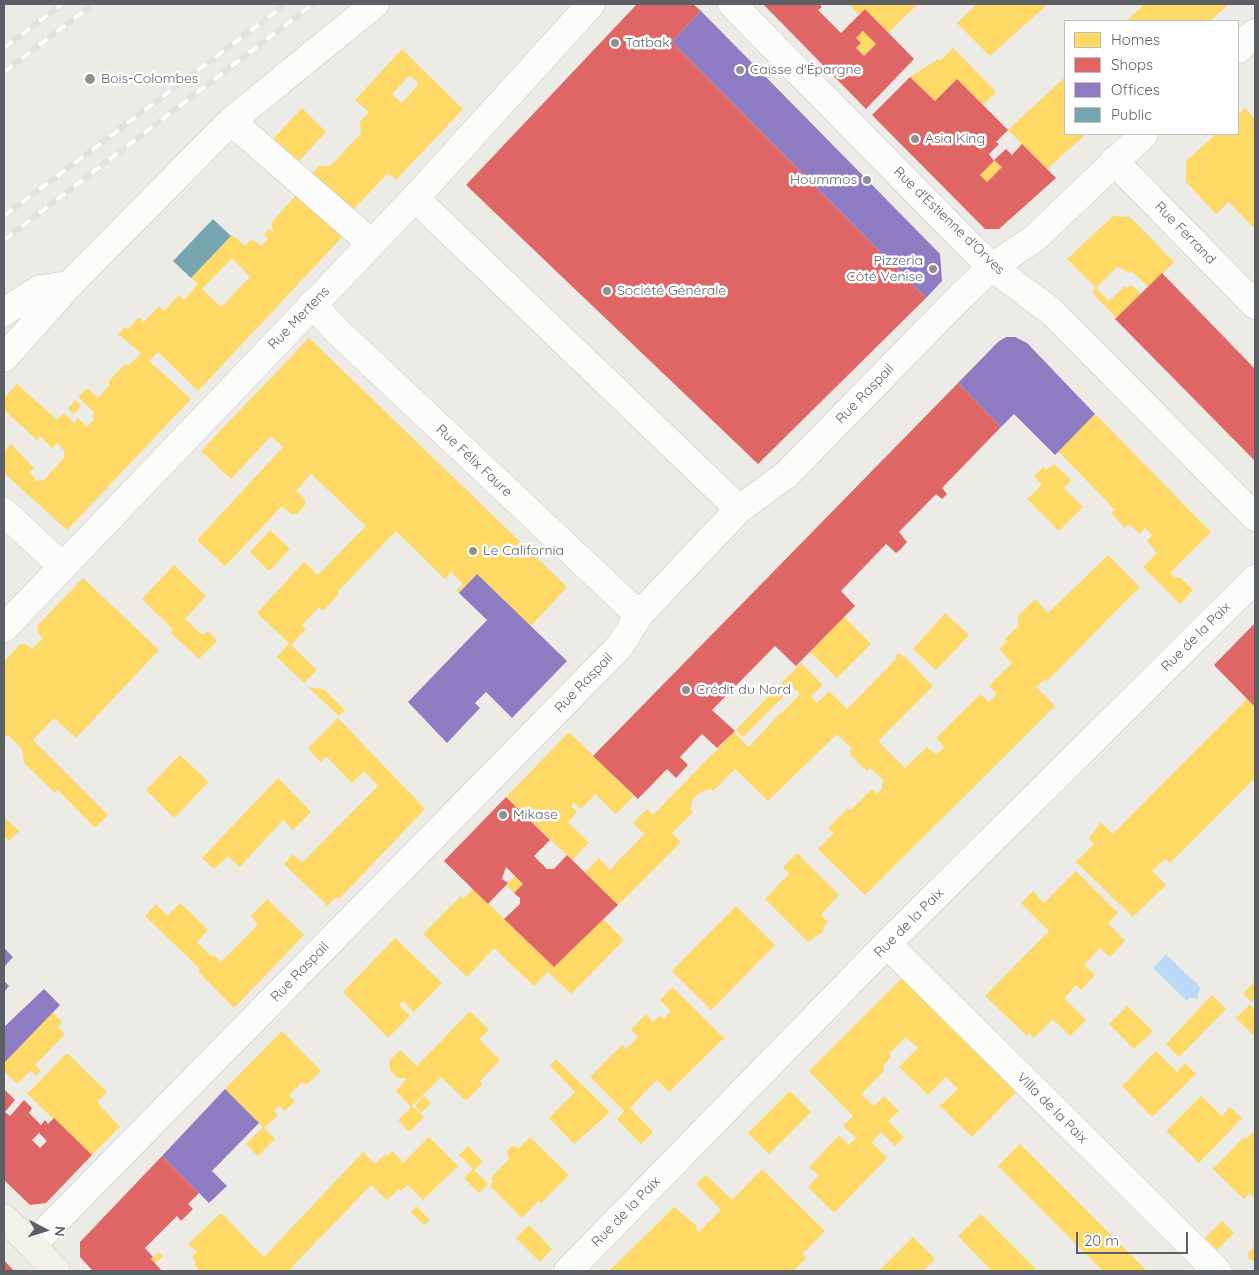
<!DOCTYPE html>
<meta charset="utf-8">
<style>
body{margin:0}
#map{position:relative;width:1259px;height:1275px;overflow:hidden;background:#ecebe6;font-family:Quicksand,sans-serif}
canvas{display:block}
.frame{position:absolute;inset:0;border:5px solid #5c5f64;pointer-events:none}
.legend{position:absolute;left:1064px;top:20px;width:175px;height:115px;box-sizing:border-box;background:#fff;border:1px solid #bebfc1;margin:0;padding:6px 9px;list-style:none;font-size:15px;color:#5c5f64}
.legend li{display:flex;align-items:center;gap:10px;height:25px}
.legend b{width:25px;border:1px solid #bebfc1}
.north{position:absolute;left:20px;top:1205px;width:50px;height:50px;-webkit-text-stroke:4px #fff;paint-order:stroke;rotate:95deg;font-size:14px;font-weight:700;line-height:20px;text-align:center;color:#5c5f64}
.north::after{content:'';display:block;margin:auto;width:18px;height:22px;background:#5c5f64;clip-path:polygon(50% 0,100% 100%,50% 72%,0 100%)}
.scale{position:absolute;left:1076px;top:1232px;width:112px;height:22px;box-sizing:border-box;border:2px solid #5c5f64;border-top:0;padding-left:6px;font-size:15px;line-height:18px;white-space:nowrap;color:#5c5f64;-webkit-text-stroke:4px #fff;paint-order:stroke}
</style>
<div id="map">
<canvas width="1259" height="1275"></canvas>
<div class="frame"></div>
<ul class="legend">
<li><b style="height:14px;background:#ffd966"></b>Homes</li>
<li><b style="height:14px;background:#e06666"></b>Shops</li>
<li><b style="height:14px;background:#8e7cc3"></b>Offices</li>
<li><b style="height:14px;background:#76a5af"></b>Public</li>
</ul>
<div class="north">N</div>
<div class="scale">20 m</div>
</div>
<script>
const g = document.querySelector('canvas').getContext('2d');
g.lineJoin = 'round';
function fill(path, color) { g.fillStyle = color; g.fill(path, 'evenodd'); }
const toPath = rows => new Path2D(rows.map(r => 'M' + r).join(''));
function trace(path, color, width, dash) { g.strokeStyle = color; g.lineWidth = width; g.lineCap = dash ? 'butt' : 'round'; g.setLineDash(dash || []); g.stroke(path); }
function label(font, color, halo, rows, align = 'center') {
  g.font = font + ' Quicksand,sans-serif'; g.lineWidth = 5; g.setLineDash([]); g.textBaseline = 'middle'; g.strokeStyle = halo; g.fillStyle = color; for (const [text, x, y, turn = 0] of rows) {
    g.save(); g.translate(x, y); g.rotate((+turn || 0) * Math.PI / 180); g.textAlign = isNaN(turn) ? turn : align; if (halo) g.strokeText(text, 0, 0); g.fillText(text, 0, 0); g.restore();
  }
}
fill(toPath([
 [1166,954,1200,987,1197,999,1189,998,1187,1001,1153,968]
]), '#badaf7');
fill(toPath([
 [849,4,918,4,888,33,865,9,859,15],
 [977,4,1048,4,990,56,957,23],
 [1145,4,1229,4,1210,21,1126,21],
 [863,31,876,44,864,56,856,48,861,43,856,38],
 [953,48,996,92,983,105,957,79,935,101,910,77,938,59,940,61],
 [402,49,463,109,396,180,388,173,351,212,310,175,319,166,330,166,361,134,360,122,369,112,355,100],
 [410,75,419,84,402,103,392,94],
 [1065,77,1065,134,1086,134,1047,169,1008,130],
 [302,108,326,132,298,162,272,140],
 [1245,108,1255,119,1255,229,1229,202,1216,214,1186,182,1186,161,1216,134,1238,134,1238,114],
 [995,160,1002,167,987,182,980,175],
 [297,194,343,236,198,391,158,352,149,361,191,399,67,530,4,473,4,452,11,444,34,468,29,473,35,478,35,481,44,480,64,458,64,450,57,443,52,448,40,436,37,440,4,410,4,398,17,384,57,420,64,413,74,423,78,418,87,427,94,419,93,411,78,397,87,388,98,398,109,386,109,381,125,364,129,365,141,353,118,334,125,327,128,329,139,317,144,322,159,306,164,311,179,295,184,300,198,284,191,278,232,235,245,246,252,239,261,246,268,239,264,235,268,229,274,233,271,223],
 [232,258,250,277,221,307,202,289],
 [1113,216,1130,217,1174,262,1148,287,1132,271,1130,273,1117,267,1096,288,1067,259],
 [1132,285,1141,294,1116,318,1092,292,1096,288,1109,301,1125,286,1127,288],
 [309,338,567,587,531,626,477,574,459,593,456,591,463,584,451,572,445,579,396,531,337,592,339,594,323,611,319,607,302,625,306,629,291,645,317,670,304,683,277,657,289,643,257,613,304,562,318,575,366,526,311,474,296,491,305,499,305,505,297,514,291,514,282,506,225,566,197,540,283,447,271,436,231,479,201,451],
 [75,400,81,406,74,414,68,408],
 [1095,414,1211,532,1170,573,1174,577,1181,578,1193,590,1180,604,1143,567,1157,553,1147,541,1152,535,1145,528,1140,534,1129,524,1125,528,1111,513,1115,510,1058,451],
 [1054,464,1071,480,1064,488,1083,507,1059,531,1027,499,1042,485,1034,476,1043,467,1046,470],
 [270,530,290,549,269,571,250,552],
 [1108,555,1140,587,1047,681,1045,679,1036,687,1055,706,865,895,818,849,834,833,828,828,848,808,851,810,872,789,877,794,882,789,883,779,870,768,867,771,850,755,851,748,837,734,768,801,735,769,713,791,710,789,701,792,693,799,690,809,693,812,672,833,681,842,618,905,585,872,599,858,610,870,644,834,633,823,647,809,653,815,734,732,749,747,781,712,782,713,800,694,793,687,743,737,736,730,801,663,823,685,811,696,817,703,829,691,847,709,897,658,895,657,898,653,905,657,933,686,878,741,905,768,927,747,936,755,944,747,936,738,981,694,989,702,997,694,989,686,1012,663,999,649,1007,641,1005,639,1018,626,1018,616,1035,599,1048,613],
 [174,565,206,596,185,619,203,635,208,631,217,641,199,659,171,633,173,629,142,599],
 [83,578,159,650,76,738,54,718,33,740,108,815,95,828,58,790,55,793,24,763,22,749,8,735,4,739,4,662,20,644,26,644,32,649,43,638,38,633,37,626],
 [945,613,969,635,936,670,913,649],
 [844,617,871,644,837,678,810,652],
 [308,687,323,689,345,710,339,716],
 [1247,699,1255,707,1255,778,1170,863,1165,859,1152,871,1166,885,1133,917,1076,862,1094,844,1089,838,1101,822,1113,834],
 [338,718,425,809,339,899,336,897,328,906,284,864,293,854,302,863,378,786,364,771,352,783,326,756,321,762,308,748],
 [569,732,634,796,616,814,595,794,581,809,574,802,571,807,577,812,568,822,589,843,572,860,506,797],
 [180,755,209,782,174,818,146,790],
 [278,778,311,812,293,830,283,820,240,867,228,856,214,869,202,858],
 [4,817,19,831,9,841,4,836],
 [797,853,839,895,821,915,828,922,824,926,823,932,808,942,765,899,789,874,783,867],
 [1076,871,1118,913,1108,923,1125,941,1110,957,1100,948,1084,965,1095,975,1081,990,1076,985,1064,998,1086,1020,1070,1036,1053,1019,1034,1038,1029,1033,1027,1036,985,996,1049,931,1021,903,1033,891,1044,903],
 [515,876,523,884,514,893,506,885],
 [473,889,554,967,603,919,624,940,571,994,548,972,534,986,494,948,467,977,423,934,461,896,463,899],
 [267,899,304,935,234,1008,198,971,200,969,145,916,156,904,167,916,180,903,208,930,197,942,212,957,214,955,221,962,258,925,251,916],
 [736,906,775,945,711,1010,672,971],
 [395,938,442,983,414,1012,403,1001,399,1005,410,1016,388,1038,343,992],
 [902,978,1017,1091,972,1137,940,1106,958,1089,946,1077,928,1095,899,1067,918,1048,906,1037,889,1054,891,1057,883,1066,884,1071,861,1094,874,1106,884,1096,899,1111,888,1121,904,1137,895,1146,881,1132,875,1138,872,1143,887,1158,834,1213,808,1187,819,1175,809,1167,839,1136,849,1145,856,1138,843,1126,853,1116,809,1071],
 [1255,981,1255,998,1252,1002,1243,994],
 [672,987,724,1038,669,1092,657,1080,630,1108,653,1132,641,1144,617,1119,624,1111,590,1077,622,1045,626,1049,638,1037,631,1030,646,1014,653,1022,660,1016,664,1019,671,1011,660,1000],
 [1212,995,1226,1009,1179,1057,1166,1044],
 [1250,1004,1255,1010,1255,1032,1253,1035,1236,1018],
 [1127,1006,1153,1031,1134,1049,1109,1024],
 [470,1011,489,1030,479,1039,500,1060,480,1081,482,1084,466,1101,441,1077,412,1106,424,1117,409,1132,398,1120,411,1107,396,1091,407,1078,397,1078,390,1070,389,1061,400,1050,417,1066],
 [53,1012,62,1022,58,1027,65,1034,35,1065,41,1071,36,1076,31,1070,17,1084,4,1071,4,1063],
 [282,1031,321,1071,306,1085,302,1082,289,1095,295,1101,285,1111,279,1106,274,1110,278,1115,264,1128,275,1139,258,1156,246,1144,263,1127,225,1089],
 [1156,1051,1177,1072,1185,1063,1196,1074,1152,1117,1122,1086],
 [67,1053,107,1092,97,1102,120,1127,92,1155,27,1094],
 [556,1059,610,1112,574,1144,549,1118,575,1092,550,1066],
 [790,1091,811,1112,769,1154,748,1133],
 [424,1096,431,1103,421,1113,415,1106],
 [1201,1096,1222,1116,1230,1107,1242,1118,1199,1163,1166,1131],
 [1255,1130,1255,1199,1249,1193,1244,1199,1213,1169,1244,1137,1246,1139],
 [429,1137,458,1166,423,1200,408,1185,401,1191,399,1189,387,1200,371,1185,288,1271,199,1271,194,1265,196,1262,192,1257,197,1252,188,1244,221,1213,264,1257,363,1152,375,1164,385,1154,387,1156,393,1151,403,1163],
 [530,1137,569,1175,541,1203,538,1201,522,1218,490,1186,493,1182,491,1178,509,1159,507,1151,512,1146,519,1148],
 [1020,1144,1147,1271,1103,1271,998,1166],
 [468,1146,483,1162,474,1170,488,1184,479,1193,464,1178,473,1169,459,1155],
 [762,1169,825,1231,802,1254,806,1258,794,1271,609,1271,674,1207,697,1226,696,1228,699,1232,721,1210,696,1184,706,1175,732,1200],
 [416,1206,430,1220,424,1225,411,1212],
 [981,1214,1038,1271,992,1271,958,1236],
 [1222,1221,1234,1233,1217,1250,1205,1238],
 [529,1225,552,1249,540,1262,516,1238],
 [913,1237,935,1259,923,1271,879,1271],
 [1255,1245,1255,1262,1249,1259,1248,1253],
 [159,1252,163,1256,155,1264,151,1259]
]), '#ffd966');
fill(toPath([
 [637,4,693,4,701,11,672,42,926,298,758,464,466,185],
 [763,4,819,4,822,7,818,10,841,33,865,9,914,59,866,109],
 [863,31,876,44,864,56,856,48,861,43,856,38],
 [910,77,935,101,957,79,1008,130,996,142,999,144,989,154,994,161,980,175,987,182,1002,167,994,160,1006,149,1012,155,1022,144,1056,178,999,229,985,229,872,115],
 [1162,273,1255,369,1255,461,1115,319],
 [958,383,1001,427,942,488,947,494,942,499,936,494,899,532,907,542,900,550,896,553,886,544,841,591,855,606,796,666,775,646,712,710,735,731,717,748,702,734,680,757,688,765,676,778,667,769,638,799,593,756],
 [1255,623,1255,707,1214,665],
 [506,797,550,840,534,856,547,869,554,869,567,855,618,905,554,967,504,919,520,904,520,898,514,893,523,884,506,867,502,879,508,883,488,904,444,861],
 [4,1089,15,1100,5,1112,10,1116,24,1100,32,1108,29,1113,41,1125,45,1120,48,1124,54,1118,92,1155,46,1203,30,1205,4,1180],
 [39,1133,47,1141,40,1148,32,1140],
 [162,1156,199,1193,188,1204,193,1209,181,1221,177,1216,145,1248,153,1257,151,1259,162,1271,93,1271,80,1257,80,1242],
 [4,1260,14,1271,4,1271]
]), '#e06666');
fill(toPath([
 [701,11,940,254,942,281,926,298,672,42],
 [1006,337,1015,337,1027,343,1095,414,1055,455,1014,414,1001,427,958,383,998,342],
 [477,574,567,661,512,718,486,692,475,703,480,708,447,743,408,702,487,620,459,593],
 [4,948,13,957,4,967],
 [4,981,9,986,4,992],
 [44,989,60,1005,4,1063,4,1027],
 [225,1089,259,1123,212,1171,227,1186,209,1203,162,1156]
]), '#8e7cc3');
fill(toPath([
 [213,219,231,236,191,278,173,261]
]), '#76a5af');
const minor = toPath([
 [732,4,971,247,992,267,1052,312,1255,517],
 [1238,49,1255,33],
 [231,121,371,243],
 [1114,161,1255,305],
 [415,198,739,509],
 [312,304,336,330,639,615],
 [4,312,40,289,69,285],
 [4,358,69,285,231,121,375,4],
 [4,512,62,566],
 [4,628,415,198,591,4],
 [887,944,1217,1271],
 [32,1245,620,646,639,615,739,509,786,475,961,296,992,267,1035,238,1144,134],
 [568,1271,887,944,1255,579]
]);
const major = toPath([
 [4,1218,32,1245,56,1271]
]);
trace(minor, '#c7c7c7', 29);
trace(major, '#d3ccb4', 29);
trace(minor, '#fcfcfb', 28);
trace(major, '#f3f2e8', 28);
const rail = toPath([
 [4,48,62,4],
 [4,72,93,4],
 [4,216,286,4],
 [4,240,313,4]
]);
trace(rail, '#e3e2e2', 5.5);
trace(rail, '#fff', 4, [11]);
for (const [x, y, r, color] of [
 [615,43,5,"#8e9092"],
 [740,70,5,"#8e9092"],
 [90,79,6,"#8e9092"],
 [915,139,5,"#8e9092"],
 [867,180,5,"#8e9092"],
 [933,269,5,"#8e9092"],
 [607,291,5,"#8e9092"],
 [473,551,5,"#8e9092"],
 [686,690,5,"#8e9092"],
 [503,815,5,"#8e9092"]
]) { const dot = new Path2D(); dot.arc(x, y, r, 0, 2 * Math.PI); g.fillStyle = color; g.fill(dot); trace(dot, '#fff', 2); }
label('14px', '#5c5f64', '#fff', [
 ["Tatbak",625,43],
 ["Caisse d'Épargne",750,70],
 ["Bois-Colombes",101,79],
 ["Asia King",925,139],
 ["Hoummos",857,180,"right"],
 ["Pizzeria",923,261,"right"],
 ["Côté Venise",923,277,"right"],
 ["Société Générale",617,291],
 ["Le California",483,551],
 ["Crédit du Nord",696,690],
 ["Mikase",513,815]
], 'left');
label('14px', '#5c5f64', '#fff', [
 ["Rue d'Estienne d'Orves",949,221,44],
 ["Rue Ferrand",1185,233,46],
 ["Rue Mertens",299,318,-46],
 ["Rue Raspail",865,394,-46],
 ["Rue Félix Faure",474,461,43],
 ["Rue de la Paix",1196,637,-45],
 ["Rue Raspail",584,683,-46],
 ["Rue de la Paix",909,923,-45],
 ["Rue Raspail",300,972,-46],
 ["Villa de la Paix",1052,1108,45],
 ["Rue de la Paix",626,1212,-46]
]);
</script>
